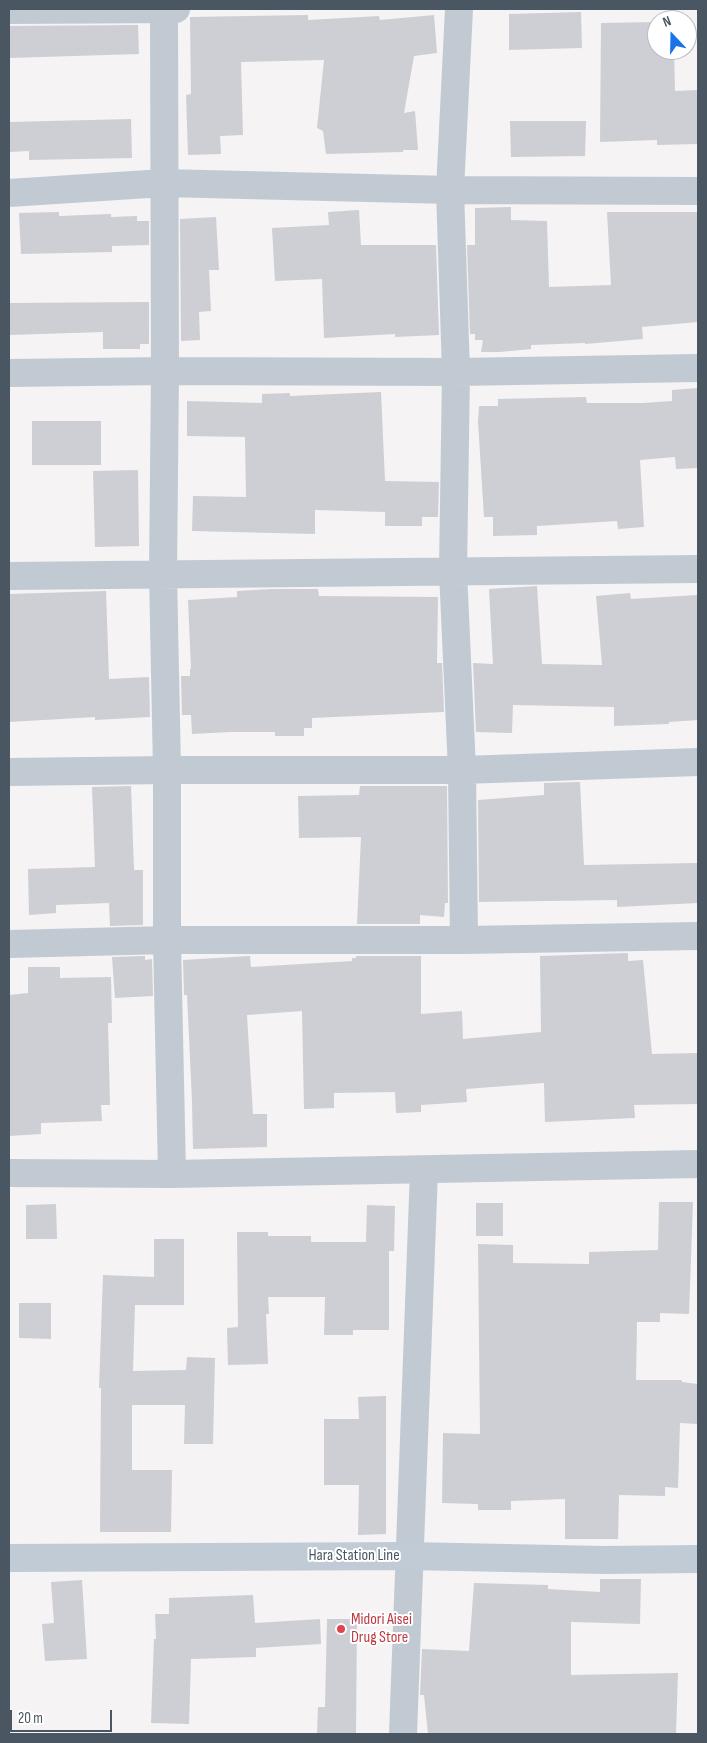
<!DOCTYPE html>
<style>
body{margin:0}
#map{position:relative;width:707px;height:1743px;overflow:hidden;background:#f5f3f3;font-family:"Sofia Sans Condensed",sans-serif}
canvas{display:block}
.frame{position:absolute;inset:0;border:10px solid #4a5661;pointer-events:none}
.north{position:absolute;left:647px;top:10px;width:50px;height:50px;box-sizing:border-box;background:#fff;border:1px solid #b7bbc0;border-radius:50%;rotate:339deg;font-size:14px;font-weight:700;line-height:20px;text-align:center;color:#4a5661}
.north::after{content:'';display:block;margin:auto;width:18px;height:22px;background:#1a73e8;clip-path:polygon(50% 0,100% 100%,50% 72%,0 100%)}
.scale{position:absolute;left:10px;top:1710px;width:102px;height:22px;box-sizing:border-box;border:2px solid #4a5661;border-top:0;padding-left:6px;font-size:15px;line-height:18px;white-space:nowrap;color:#4a5661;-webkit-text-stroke:4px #fff;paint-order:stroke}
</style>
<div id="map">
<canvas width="707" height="1743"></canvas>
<div class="frame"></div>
<div class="north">N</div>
<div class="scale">20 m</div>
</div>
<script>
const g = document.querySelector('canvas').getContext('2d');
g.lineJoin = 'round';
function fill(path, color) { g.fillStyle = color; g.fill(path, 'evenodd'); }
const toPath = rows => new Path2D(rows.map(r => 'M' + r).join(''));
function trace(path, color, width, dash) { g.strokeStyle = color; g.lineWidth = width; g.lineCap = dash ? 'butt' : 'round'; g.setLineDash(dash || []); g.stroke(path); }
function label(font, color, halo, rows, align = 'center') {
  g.font = font + ' "Sofia Sans Condensed",sans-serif'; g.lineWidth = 4; g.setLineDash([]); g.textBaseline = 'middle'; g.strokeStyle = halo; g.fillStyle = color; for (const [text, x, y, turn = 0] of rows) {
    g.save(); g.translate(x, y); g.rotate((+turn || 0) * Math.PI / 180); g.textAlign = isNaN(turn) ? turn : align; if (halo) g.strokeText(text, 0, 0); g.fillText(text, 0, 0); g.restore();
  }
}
fill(toPath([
 [581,12,582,48,509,50,509,14],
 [308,15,308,20,379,16,380,20,434,15,437,53,414,56,404,113,415,111,418,150,403,150,403,152,326,154,323,131,317,128,324,60,241,62,243,135,220,136,221,154,188,155,186,95,191,94,190,17],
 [657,22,657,50,674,50,675,91,698,90,698,144,657,145,657,140,600,142,601,23],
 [138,25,139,54,9,58,9,26],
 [131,119,132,158,29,160,29,151,9,152,9,122],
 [510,121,586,121,585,156,511,157],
 [511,207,511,220,547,221,549,287,611,285,607,212,698,212,698,322,642,327,643,339,585,344,585,343,531,345,531,349,500,352,481,352,483,340,475,340,475,334,470,334,467,245,475,245,475,208],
 [359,210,361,245,436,245,439,335,395,337,395,334,324,338,322,279,275,281,272,228,329,225,328,212],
 [59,212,59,216,111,214,111,217,137,216,137,221,149,221,149,245,112,246,112,252,21,254,19,213],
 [216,217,219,270,209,270,211,311,199,312,200,340,181,341,180,219],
 [149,302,149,344,140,344,140,349,103,349,103,332,9,335,9,303],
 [698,388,698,468,676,469,675,457,640,460,644,527,618,529,617,521,537,526,537,535,493,536,493,517,484,517,478,422,479,406,498,406,498,399,586,397,587,403,643,403,672,401,672,390],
 [381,392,385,481,439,482,438,517,422,517,422,526,385,526,385,512,315,510,315,534,192,531,193,496,246,497,245,437,187,436,187,401,262,403,262,394,290,393,290,396],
 [32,421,101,421,101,465,32,465],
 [138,470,139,546,95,547,93,471],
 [537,586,542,664,602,665,596,596,630,593,631,599,698,595,698,720,669,722,669,724,614,726,614,707,513,705,512,733,476,732,473,663,493,664,489,589],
 [271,589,318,589,319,596,438,597,437,663,442,663,444,712,312,718,312,728,304,728,304,736,275,736,275,732,231,732,192,734,191,715,182,715,181,676,190,676,190,669,191,669,188,600,237,597,237,591],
 [106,591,109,679,149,677,150,717,95,720,95,717,9,722,9,594],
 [580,782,584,865,698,863,698,903,617,907,617,900,479,902,478,800,544,795,544,783],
 [131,786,134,870,143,870,143,925,110,926,109,903,56,905,56,913,29,915,28,869,95,867,92,787],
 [360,786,447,786,448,903,445,903,444,917,420,915,420,924,357,924,361,837,299,838,298,796,359,795],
 [628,953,628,961,643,960,652,1054,698,1053,698,1104,634,1105,635,1118,545,1122,544,1083,466,1089,467,1102,421,1105,421,1112,396,1113,395,1092,334,1093,334,1108,304,1109,302,1011,247,1015,253,1114,267,1114,267,1147,193,1149,192,1101,187,995,184,995,183,960,250,956,251,967,352,961,352,958,356,958,356,956,421,956,421,1014,462,1011,463,1039,541,1032,540,956],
 [145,956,145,960,152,959,153,996,115,998,112,957],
 [28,967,60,967,60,978,111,977,112,1023,108,1023,110,1105,101,1105,102,1121,41,1123,41,1134,9,1136,9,995,28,993],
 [659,1202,693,1202,689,1314,660,1313,660,1322,637,1322,636,1380,682,1380,682,1382,698,1384,698,1424,680,1423,678,1488,665,1487,665,1496,619,1495,618,1539,565,1539,565,1499,511,1501,511,1510,478,1510,478,1504,442,1503,443,1433,480,1434,478,1244,513,1245,513,1263,589,1264,589,1252,658,1250],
 [476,1203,503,1203,503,1236,476,1236],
 [56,1204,57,1239,26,1239,26,1205],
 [367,1205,395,1206,394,1251,389,1251,389,1330,353,1330,353,1335,324,1335,325,1297,268,1297,269,1314,266,1314,268,1364,228,1365,227,1328,238,1327,237,1232,268,1232,268,1236,311,1236,311,1242,366,1242],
 [154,1239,184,1239,184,1305,135,1305,133,1371,186,1370,187,1357,215,1358,213,1444,184,1444,185,1405,132,1405,132,1470,172,1470,171,1532,100,1532,101,1388,99,1388,103,1275,154,1277],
 [19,1303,51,1303,51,1339,19,1338],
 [386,1396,386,1534,358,1535,359,1485,324,1485,324,1419,359,1419,358,1397],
 [600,1579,641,1579,640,1624,571,1622,571,1675,678,1673,676,1734,428,1734,424,1695,420,1695,422,1649,469,1651,474,1583,548,1585,548,1589,600,1592],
 [82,1580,87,1659,45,1661,42,1624,54,1623,51,1582],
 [253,1595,255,1623,320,1619,321,1644,256,1648,256,1657,191,1659,189,1724,151,1723,154,1639,156,1639,155,1614,169,1614,169,1598],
 [327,1619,357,1619,356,1734,317,1734,318,1707,325,1707]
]), '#cdcfd5');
trace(toPath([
 [164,9,165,371,163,574,167,770,167,940,172,1174],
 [459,9,450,190,456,372,453,571,462,770,464,940],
 [9,10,176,9],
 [9,193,164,183,450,190,698,191],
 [9,373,165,371,456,372,698,368],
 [9,576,698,569],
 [9,772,167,770,462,770,698,762],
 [9,944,167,940,464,940,698,936],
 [9,1173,172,1174,698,1164],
 [403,1734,424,1170]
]), '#c1cad2', 28);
trace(toPath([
 [9,1558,409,1556,604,1560,698,1559]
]), '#c1cbd6', 28);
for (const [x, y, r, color] of [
 [341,1629,5,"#e0444e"]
]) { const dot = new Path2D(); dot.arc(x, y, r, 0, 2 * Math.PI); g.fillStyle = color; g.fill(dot); trace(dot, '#fff', 2); }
label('16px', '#4a5661', '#fff', [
 ["Hara Station Line",354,1556]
]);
label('16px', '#be3a42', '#fff', [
 ["Midori Aisei",351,1620],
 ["Drug Store",351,1638]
], 'left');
</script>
